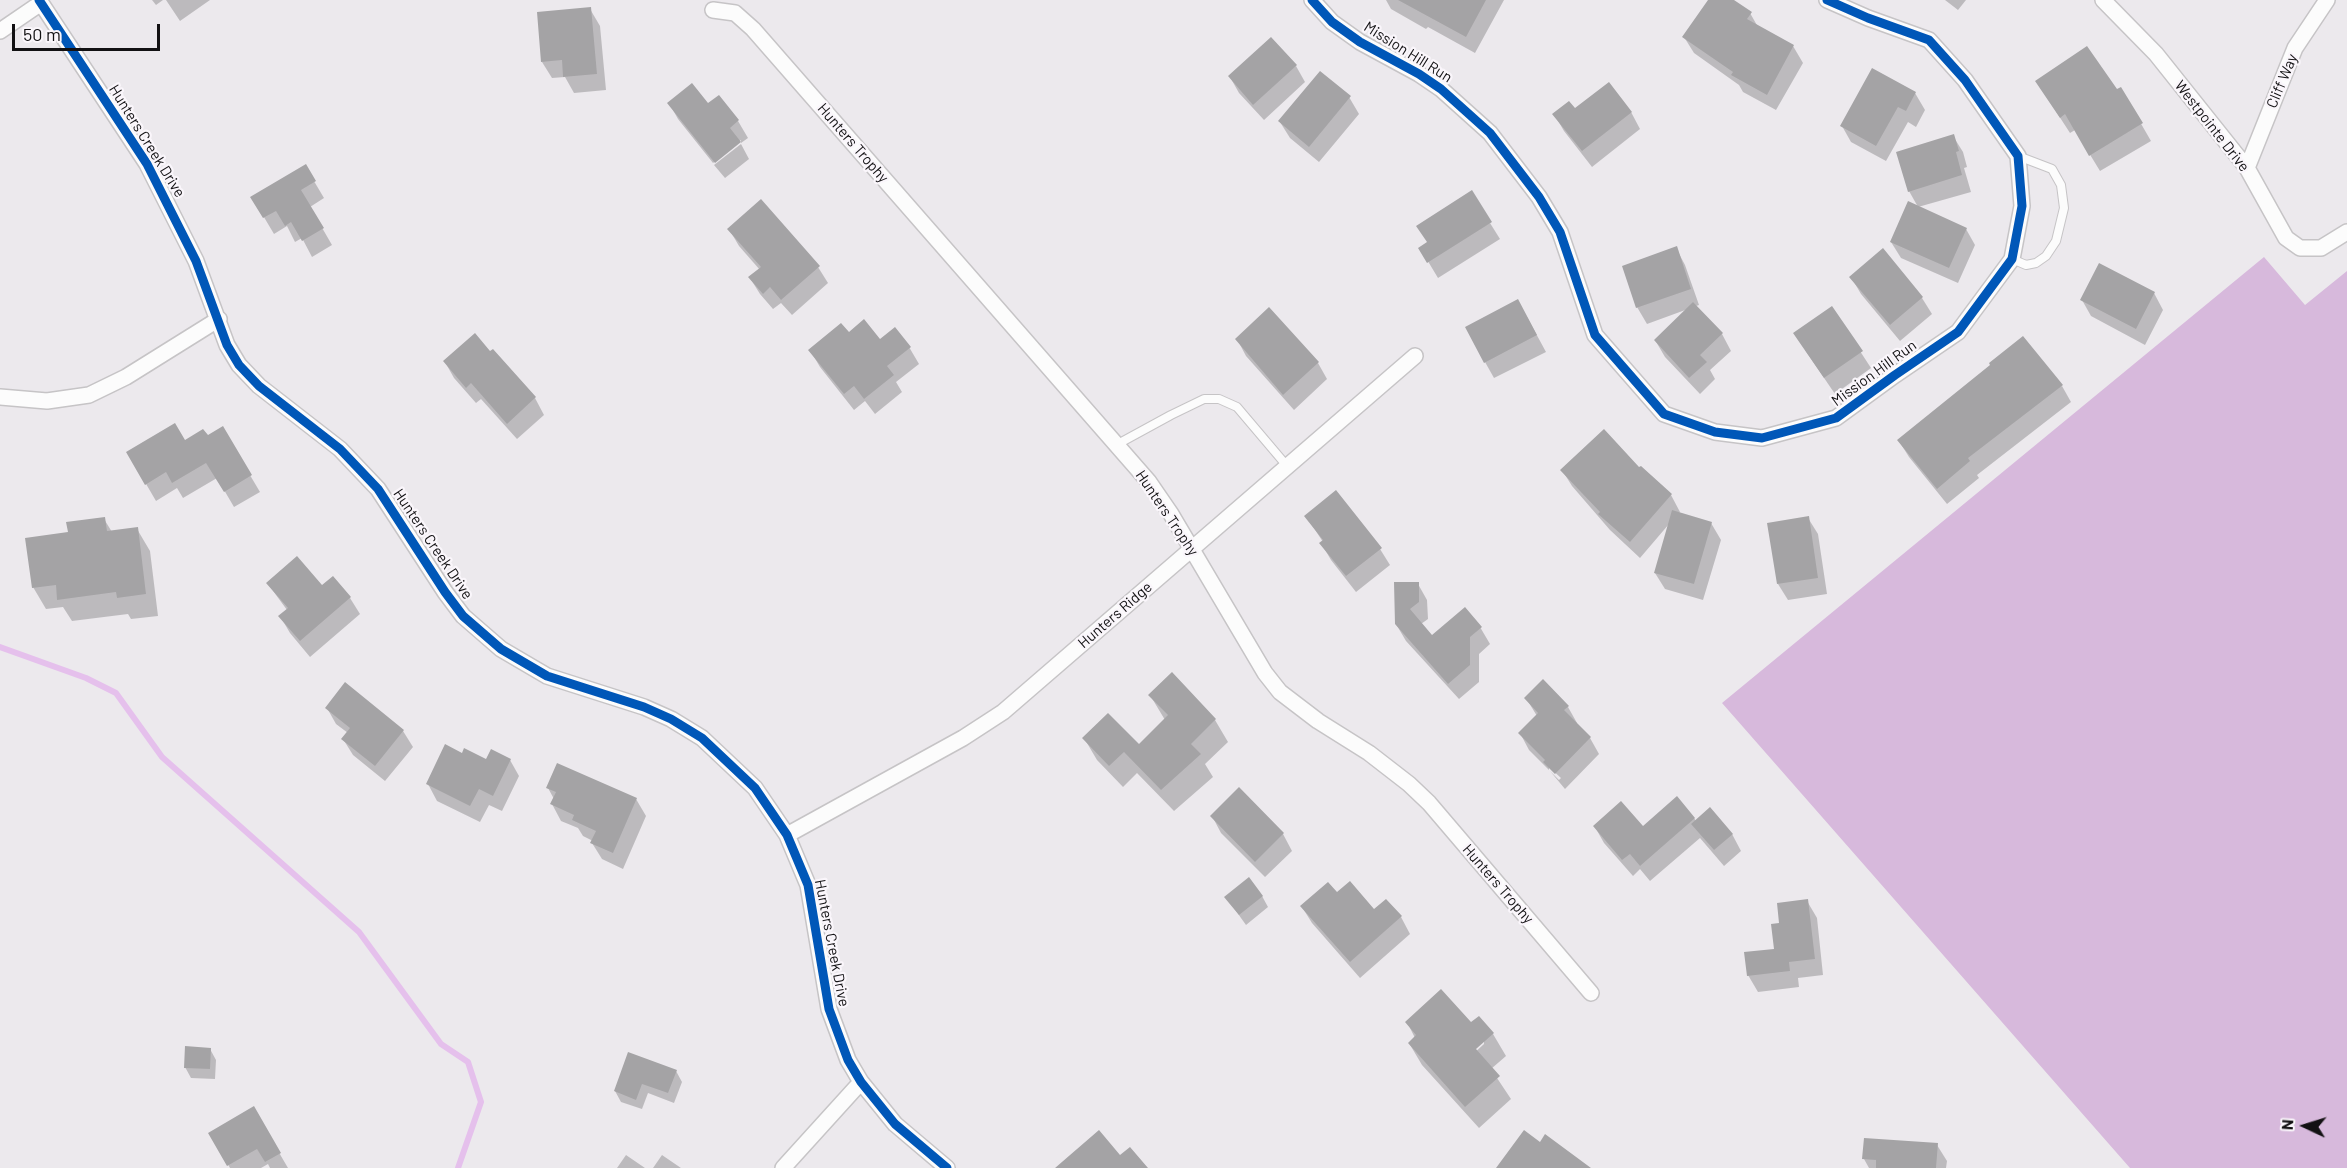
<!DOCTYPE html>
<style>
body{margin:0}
#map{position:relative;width:2347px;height:1168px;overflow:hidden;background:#ece9ed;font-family:Barlow,sans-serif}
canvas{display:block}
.north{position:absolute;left:2275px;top:1096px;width:60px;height:60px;-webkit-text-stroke:4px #faf6fb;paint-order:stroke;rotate:274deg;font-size:16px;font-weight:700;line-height:24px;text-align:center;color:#121113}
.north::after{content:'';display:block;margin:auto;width:21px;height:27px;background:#121113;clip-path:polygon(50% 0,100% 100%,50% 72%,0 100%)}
.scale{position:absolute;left:12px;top:24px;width:148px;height:27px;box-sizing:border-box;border:3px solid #121113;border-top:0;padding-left:8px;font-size:18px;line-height:21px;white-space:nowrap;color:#121113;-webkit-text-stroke:4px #faf6fb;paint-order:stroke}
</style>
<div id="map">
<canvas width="2347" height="1168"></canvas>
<div class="north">N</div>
<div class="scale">50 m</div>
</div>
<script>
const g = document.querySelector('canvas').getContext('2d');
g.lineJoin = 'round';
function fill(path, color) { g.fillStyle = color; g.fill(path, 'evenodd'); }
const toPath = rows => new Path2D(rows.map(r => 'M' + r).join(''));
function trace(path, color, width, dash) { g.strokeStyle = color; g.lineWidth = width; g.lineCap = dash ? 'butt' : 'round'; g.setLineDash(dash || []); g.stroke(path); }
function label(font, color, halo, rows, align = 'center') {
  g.font = font + ' Barlow,sans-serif'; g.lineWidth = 4.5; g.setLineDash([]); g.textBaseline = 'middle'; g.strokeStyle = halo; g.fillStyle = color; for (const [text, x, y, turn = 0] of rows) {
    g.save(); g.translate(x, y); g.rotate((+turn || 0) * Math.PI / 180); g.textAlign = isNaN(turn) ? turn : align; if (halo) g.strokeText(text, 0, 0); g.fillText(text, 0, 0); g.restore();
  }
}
fill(toPath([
 [2264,257,2305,305,2347,271,2347,1168,2130,1168,1722,703]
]), '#d7b9dc');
fill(toPath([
 [152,0,163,0,156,5],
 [166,0,210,0,180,21],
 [1386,0,1504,0,1475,53,1428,27,1426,29,1391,9],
 [1710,0,1731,0,1750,13,1758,27,1793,46,1803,63,1776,110,1743,92,1739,85,1694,53,1684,37],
 [1945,0,1966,0,1958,10],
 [590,9,600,26,606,90,574,93,565,77,552,78,542,62],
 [1296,66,1305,82,1264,120,1239,93,1230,77],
 [2037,82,2116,91,2121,89,2151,141,2100,171,2075,130,2070,133],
 [1915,93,1925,110,1916,127,1908,122,1886,161,1851,142,1842,126],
 [718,97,738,121,748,138,741,143,741,140,713,163,678,119,669,103,708,105],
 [1349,97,1359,114,1319,162,1290,138,1280,122],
 [1631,112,1640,129,1592,167,1564,131,1554,114],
 [1953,136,1963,152,1967,167,1964,168,1971,192,1918,207,1909,191],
 [741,144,749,159,725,178,714,165],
 [305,166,324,198,310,207,332,245,312,257,302,238,295,242,287,226,274,234,252,197],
 [1490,223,1500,239,1438,278,1420,248],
 [729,229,818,267,828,283,792,315,781,303,773,309,760,294,750,278,760,270,739,246],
 [1966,229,1975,245,1958,283,1901,258,1891,242],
 [1676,248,1685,265,1699,305,1696,306,1722,334,1731,351,1710,370,1715,379,1700,394,1665,357,1655,340,1688,309,1647,324,1637,307],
 [1851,277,1922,298,1932,314,1900,341,1861,294],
 [2154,293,2163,310,2145,345,2091,316,2082,300],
 [1832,308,1871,368,1835,394,1805,350],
 [1527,317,1546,352,1494,378,1485,362],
 [1237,339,1318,363,1327,379,1294,410,1246,356],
 [880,341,909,347,919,364,896,382,902,392,875,414,865,401,854,410,820,367,810,350],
 [493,351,535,398,544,415,517,439,481,399,476,403,454,378,445,362],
 [2062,386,2071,402,1977,475,1979,478,1947,504,1909,457,1899,441],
 [222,428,260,492,234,507,217,478,183,498,177,488,156,501,128,453,207,437],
 [1562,470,1639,470,1671,495,1680,512,1678,514,1711,523,1721,540,1703,600,1665,589,1655,573,1669,524,1640,558,1610,530,1572,486],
 [1306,516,1380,549,1390,565,1356,592,1331,560,1321,543,1323,542],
 [1808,518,1818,534,1827,594,1788,600,1778,584],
 [104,519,112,532,137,529,150,551,158,616,131,619,128,614,72,621,63,607,46,609,33,587],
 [268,584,322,588,350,598,360,614,310,657,290,633,280,616,287,610],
 [1418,584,1427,600,1428,619,1421,624,1432,637,1480,627,1490,644,1479,654,1479,682,1459,699,1406,641,1396,624],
 [1172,674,1215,720,1228,742,1205,764,1213,777,1174,811,1137,773,1123,787,1097,760,1084,738,1139,746,1165,720,1150,695],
 [1526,698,1568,707,1577,723,1576,724,1590,738,1599,754,1565,789,1550,771,1559,780,1561,778,1549,767,1549,770,1529,750,1520,733,1537,716],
 [327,708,403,731,413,747,385,781,353,755,343,739,348,733,336,724],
 [462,755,486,761,510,760,519,776,502,811,489,805,480,822,437,801,428,784],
 [548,788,636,799,646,816,623,869,602,859,592,843,593,841,583,836,578,828,561,821,552,804,554,799],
 [1239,789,1283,834,1292,851,1265,877,1221,833,1212,816],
 [1694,818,1696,821,1732,834,1741,851,1724,866,1700,838,1650,881,1640,869,1633,876,1604,843,1595,827,1642,828],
 [1337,894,1374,912,1386,901,1401,917,1410,934,1360,978,1312,923,1302,907],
 [1262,896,1268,907,1246,925,1226,897],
 [1807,901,1817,918,1823,975,1798,978,1799,987,1758,992,1748,975,1776,950,1781,925],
 [1478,1018,1493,1034,1506,1056,1491,1069,1511,1099,1479,1128,1422,1065,1409,1043,1415,1038,1407,1022,1471,1024],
 [1484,1040,1484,1044,1472,1055,1470,1053],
 [210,1049,216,1060,215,1079,191,1078,185,1067],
 [676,1071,682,1082,674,1103,648,1093,642,1109,621,1102,615,1091],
 [253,1108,288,1168,270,1168,268,1164,261,1168,230,1168,210,1133],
 [1937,1145,1947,1161,1946,1168,1869,1168,1864,1159],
 [626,1155,645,1168,617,1168],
 [662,1155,681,1168,653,1168]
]), '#0003');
trace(toPath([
 [0,647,86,678,116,693,162,757,359,932,441,1044,468,1062,481,1102,458,1168]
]), '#e5c0ec', 6);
fill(toPath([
 [1398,0,1486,0,1466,37],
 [1708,0,1734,0,1752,12,1747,19,1794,45,1767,95,1731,75,1733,72,1682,37],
 [591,7,597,74,563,77,562,60,541,62,537,12],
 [1271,37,1297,65,1253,105,1228,76],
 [2087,46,2117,89,2121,87,2143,123,2089,156,2065,114,2060,118,2035,81],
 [1872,68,1916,92,1906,111,1898,107,1876,146,1840,126],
 [1320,71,1351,96,1309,147,1278,121],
 [1609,82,1632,112,1582,151,1552,114,1569,101,1575,108],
 [692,83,708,103,719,95,739,120,730,128,741,142,715,163,667,103],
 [1954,134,1959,151,1956,152,1962,175,1908,192,1896,152],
 [306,164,316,181,301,190,324,228,302,241,291,222,285,226,276,211,263,218,250,197],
 [1472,190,1492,222,1427,263,1418,248,1427,242,1416,226],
 [761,199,820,266,781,300,770,287,763,294,748,277,761,267,727,229],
 [1908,201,1967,228,1949,268,1890,242],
 [1677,246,1691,289,1636,308,1622,266],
 [1883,248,1923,297,1890,325,1849,277],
 [2099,263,2155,292,2136,329,2080,300],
 [1518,299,1537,335,1484,363,1465,327],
 [1693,302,1723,333,1700,355,1707,362,1689,378,1654,340],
 [1832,306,1863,351,1824,378,1793,333],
 [1269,307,1319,362,1283,395,1235,339],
 [864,319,880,339,895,327,911,347,887,366,894,375,864,399,854,386,844,394,808,350,841,323,849,332],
 [475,333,490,351,493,349,536,397,507,424,471,383,466,388,443,361],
 [2023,336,2063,385,1968,458,1970,461,1937,489,1897,440,1990,365,1989,363],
 [175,423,185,440,203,429,208,435,223,426,252,475,224,492,206,463,172,483,166,472,145,485,126,452],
 [1604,429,1639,467,1641,466,1672,494,1630,542,1598,514,1600,512,1560,470],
 [1336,490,1382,548,1346,576,1319,543,1323,540,1304,516],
 [1672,510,1712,522,1694,584,1654,573],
 [1809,516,1818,578,1777,584,1767,523],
 [105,517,107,531,138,527,146,594,117,598,116,592,57,600,56,585,32,588,25,538,68,532,66,522],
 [297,556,322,585,333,576,351,597,300,641,278,616,288,608,266,583],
 [1394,582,1419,582,1419,602,1410,609,1432,635,1465,607,1482,627,1470,637,1470,665,1448,684,1395,624],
 [1172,672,1216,719,1191,744,1201,754,1161,790,1124,752,1109,766,1082,738,1108,713,1139,744,1168,715,1148,695],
 [1543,679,1569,706,1564,710,1591,737,1555,774,1543,762,1545,760,1518,733,1538,713,1524,698],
 [345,682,404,730,375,766,341,739,350,728,325,708],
 [445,744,462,753,464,748,486,759,491,749,511,759,493,796,479,789,470,806,426,784],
 [557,763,637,798,613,853,590,843,596,831,572,820,574,815,550,804,556,792,546,788],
 [1239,787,1284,833,1255,862,1210,816],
 [1677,796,1695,818,1640,866,1630,854,1622,860,1593,826,1621,801,1643,826],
 [1710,807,1733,834,1714,850,1691,824],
 [1249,877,1263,896,1239,915,1224,897],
 [1350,881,1374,909,1386,899,1402,916,1350,962,1300,906,1328,882,1337,892],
 [1808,899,1815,959,1789,962,1790,971,1747,976,1744,952,1774,949,1771,924,1779,923,1777,903],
 [1441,989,1471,1022,1479,1016,1494,1033,1476,1049,1500,1076,1465,1107,1408,1043,1416,1035,1405,1022],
 [185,1046,211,1048,210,1069,184,1068],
 [628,1052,677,1070,668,1093,642,1084,636,1100,614,1091],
 [254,1106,281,1153,265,1162,257,1149,227,1166,208,1133],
 [1099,1130,1120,1155,1130,1147,1148,1168,1055,1168],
 [1524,1130,1540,1142,1545,1134,1591,1168,1496,1168],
 [1864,1138,1938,1143,1936,1168,1876,1168,1876,1160,1862,1159]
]), '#a4a3a5');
const lane = toPath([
 [2012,259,2026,265,2036,263,2046,256,2056,241,2064,208,2061,185,2052,169,2018,156],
 [1116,445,1171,415,1204,399,1219,399,1237,407,1287,466]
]);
const street = toPath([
 [39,0,147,164,196,261,227,345,239,365,259,386,340,449,378,489,445,592,463,616,501,649,547,676,644,707,671,719,702,738,755,788,787,835,808,885,829,1009,848,1060,861,1082,895,1124,947,1168],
 [1312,0,1332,22,1360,42,1419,74,1441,89,1490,133,1539,197,1560,232,1595,335,1664,414,1715,432,1762,438,1836,418,1895,375,1958,332,2012,259,2022,206,2018,156,1965,80,1929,40,1868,18,1827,0],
 [2103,0,2156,54,2247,168,2286,238,2300,248,2321,248,2347,232],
 [713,10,735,13,753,29,1149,482,1171,514,1265,673,1280,692,1318,721,1369,753,1409,784,1429,803,1591,993],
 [0,31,41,3],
 [2247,168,2295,48,2327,0],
 [0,397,47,401,89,395,126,377,219,319],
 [787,835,963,738,1003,712,1415,356],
 [783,1168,861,1082]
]);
trace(lane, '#c6c4c6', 10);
trace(street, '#c6c4c6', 18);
trace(lane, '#fcfcfc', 8);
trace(street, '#fcfcfc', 15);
trace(toPath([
 [39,0,147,164,196,261,227,345,239,365,259,386,340,449,378,489,445,592,463,616,501,649,547,676,644,707,671,719,702,738,755,788,787,835,808,885,829,1009,848,1060,861,1082,895,1124,947,1168],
 [1312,0,1332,22,1360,42,1419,74,1441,89,1490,133,1539,197,1560,232,1595,335,1664,414,1715,432,1762,438,1836,418,1895,375,1958,332,2012,259,2022,206,2018,156,1965,80,1929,40,1868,18,1827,0]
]), '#0057b8', 9);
label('15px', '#121113', '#faf6fb', [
 ["Mission Hill Run",1408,52,32],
 ["Cliff Way",2282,81,-67],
 ["Westpointe Drive",2212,126,52],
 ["Hunters Creek Drive",147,141,58],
 ["Hunters Trophy",853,143,49],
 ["Mission Hill Run",1874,373,-36],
 ["Hunters Trophy",1167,513,56],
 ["Hunters Creek Drive",433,544,56],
 ["Hunters Ridge",1115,615,-41],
 ["Hunters Trophy",1498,884,49],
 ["Hunters Creek Drive",832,943,79]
]);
</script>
